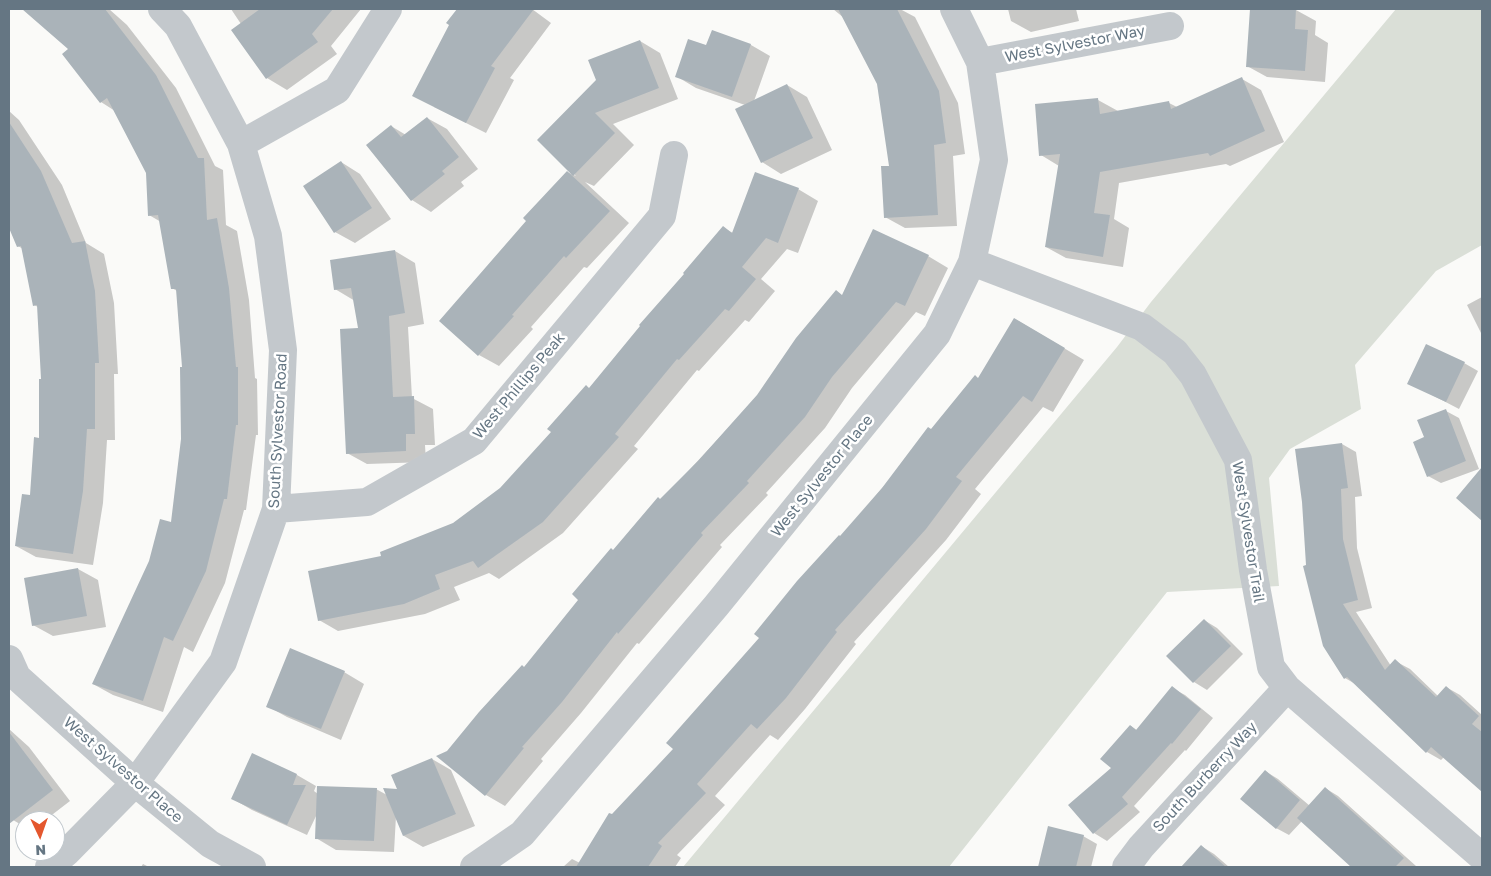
<!DOCTYPE html>
<style>
body{margin:0}
#map{position:relative;width:1491px;height:876px;overflow:hidden;background:#fafaf8;font-family:"Golos Text",sans-serif}
canvas{display:block}
.frame{position:absolute;inset:0;border:10px solid #657683;pointer-events:none}
.north{position:absolute;left:15px;top:811px;width:50px;height:50px;box-sizing:border-box;background:#fff;border:1px solid #c1c8cd;border-radius:50%;rotate:177deg;font-size:14px;font-weight:700;line-height:20px;text-align:center;color:#657683}
.north::after{content:'';display:block;margin:auto;width:18px;height:22px;background:#e4572e;clip-path:polygon(50% 0,100% 100%,50% 72%,0 100%)}
</style>
<div id="map">
<canvas width="1491" height="876"></canvas>
<div class="frame"></div>
<div class="north">N</div>
</div>
<script>
const g = document.querySelector('canvas').getContext('2d');
g.lineJoin = 'round';
function fill(path, color) { g.fillStyle = color; g.fill(path, 'evenodd'); }
const toPath = rows => new Path2D(rows.map(r => 'M' + r).join(''));
function trace(path, color, width, dash) { g.strokeStyle = color; g.lineWidth = width; g.lineCap = dash ? 'butt' : 'round'; g.setLineDash(dash || []); g.stroke(path); }
function label(font, color, halo, rows, align = 'center') {
  g.font = font + ' "Golos Text",sans-serif'; g.lineWidth = 5; g.setLineDash([]); g.textBaseline = 'middle'; g.strokeStyle = halo; g.fillStyle = color; for (const [text, x, y, turn = 0] of rows) {
    g.save(); g.translate(x, y); g.rotate((+turn || 0) * Math.PI / 180); g.textAlign = isNaN(turn) ? turn : align; if (halo) g.strokeText(text, 0, 0); g.fillText(text, 0, 0); g.restore();
  }
}
fill(toPath([
 [1396,9,1482,9,1482,245,1436,271,1355,365,1361,409,1290,449,1269,478,1279,586,1167,592,949,867,683,867,1117,347,1151,302]
]), '#dadfd7');
fill(toPath([
 [24,9,109,9,127,25,176,88,215,166,223,170,226,225,237,231,249,300,255,378,257,379,258,435,256,435,246,510,244,510,225,583,193,652,184,647,163,712,113,695,93,684,172,523,182,439,184,369,177,291,172,288,161,222,149,215,147,173,115,111,101,102,64,54,70,50],
 [231,9,361,9,331,46,337,54,287,90,267,78,241,24],
 [458,9,532,9,551,23,510,78,514,80,486,133,434,107,450,24,448,22],
 [833,9,881,9,874,16,889,9,900,9,915,17,958,103,965,154,953,156,957,226,905,228,885,217,890,167,878,84,844,18],
 [1008,9,1076,9,1079,21,1031,32,1011,21],
 [1251,9,1296,10,1316,21,1315,35,1328,43,1325,82,1267,77,1247,66],
 [713,31,751,45,770,56,754,101,787,85,807,97,832,150,781,174,762,162,745,105,696,88,676,76,707,47],
 [640,41,660,53,678,99,613,124,634,145,594,186,585,182,629,223,587,268,584,267,531,327,533,329,499,366,479,355,528,221,567,172,576,176,539,140],
 [1242,79,1261,90,1284,142,1230,166,1226,164,1119,183,1114,219,1129,228,1123,267,1066,258,1046,247,1059,166,1041,155,1098,100,1118,111,1169,103,1177,107],
 [9,111,19,120,62,185,86,243,104,254,114,303,118,374,114,374,115,440,107,440,103,503,93,565,36,557,16,546,32,497,41,439,42,380,38,307,34,305,23,249,18,246,9,224],
 [427,118,447,129,478,169,461,182,464,186,431,212,412,200,391,126,406,135],
 [341,162,360,174,391,219,355,243,335,232],
 [798,189,818,201,798,253,787,249,761,279,775,291,749,322,745,320,699,371,697,370,634,446,638,449,563,533,499,579,489,573,454,587,460,600,425,614,338,631,319,620,383,557,453,524,501,489,590,389,723,228,733,233],
 [395,251,415,263,424,324,408,327,412,398,433,409,435,445,425,445,426,462,367,464,347,453,359,329,355,301,335,289],
 [928,256,948,268,925,316,916,312,852,388,825,428,766,493,768,495,720,545,722,547,639,644,637,643,581,713,541,759,543,761,505,806,486,795,448,752,525,668,580,599,614,551,758,396,843,296],
 [1482,297,1482,335,1467,305],
 [1015,319,1084,360,1053,412,1043,407,975,489,981,494,946,540,854,642,856,644,805,709,778,740,770,735,715,796,725,805,677,855,681,858,675,867,563,867,572,859,580,863,612,816,674,749,841,537,931,430,979,379],
 [1464,363,1478,371,1459,409,1409,383],
 [1446,411,1459,418,1479,469,1441,483,1428,476,1425,438],
 [1342,444,1356,452,1362,496,1355,497,1357,548,1372,608,1356,612,1391,666,1395,661,1410,669,1438,696,1446,687,1460,695,1482,715,1482,791,1444,757,1441,760,1427,752,1357,685,1345,678,1307,566],
 [78,569,98,580,106,627,53,636,33,625],
 [1204,620,1217,628,1243,654,1207,690,1194,682,1167,656],
 [344,672,364,684,341,740,287,717,267,706],
 [1172,688,1185,695,1213,718,1186,751,1185,750,1134,806,1140,812,1107,841,1094,833,1113,769,1131,726,1138,731],
 [9,729,29,747,70,801,44,821,25,821,25,827,13,820,9,814],
 [253,755,297,775,316,786,314,791,318,794,376,789,387,795,399,790,432,759,451,770,475,826,423,847,404,836,396,816,394,852,336,850,316,838,317,814,307,835,252,810,233,799],
 [1265,771,1278,779,1310,806,1325,788,1338,796,1416,866,1415,867,1353,867,1302,821,1289,835,1276,828],
 [1049,828,1083,836,1097,844,1091,867,1039,867],
 [1201,846,1214,854,1229,867,1183,867],
 [143,864,149,867,141,867]
]), '#0003');
fill(toPath([
 [22,9,105,9,156,75,198,158,204,158,207,220,217,218,229,288,236,367,238,367,238,425,236,425,227,499,224,499,206,571,173,641,164,637,143,701,92,684,149,561,160,519,171,522,181,439,180,367,182,367,176,289,171,289,158,215,148,216,146,173,107,98,100,103,62,54,68,49],
 [260,9,333,9,312,34,318,42,266,79,231,30],
 [457,9,534,9,491,66,495,68,466,123,412,96,449,25,446,23],
 [838,9,897,9,939,91,946,143,934,145,938,215,884,218,881,166,889,166,877,84],
 [1250,9,1296,9,1295,29,1308,30,1305,71,1246,67],
 [712,30,751,44,732,97,675,77,688,39,706,45],
 [640,40,659,88,595,113,615,133,573,176,537,140,596,80,588,60],
 [1242,77,1265,131,1210,156,1208,153,1100,172,1094,213,1110,215,1103,257,1045,247,1060,154,1039,156,1035,104,1098,98,1100,114,1169,101,1171,109],
 [787,84,813,138,761,163,735,109],
 [427,117,459,157,442,171,445,174,411,201,366,145,391,125,401,137],
 [9,122,41,171,72,243,85,241,95,291,99,363,95,363,95,429,87,429,83,491,73,554,15,546,22,494,30,495,34,437,39,438,39,379,41,379,37,305,33,306,21,246,17,247,9,228],
 [341,161,372,208,334,233,303,186],
 [567,171,610,211,566,258,564,256,512,315,514,316,478,356,439,321,526,221,523,218],
 [755,172,799,188,778,243,766,238,742,267,756,279,729,311,725,309,679,360,677,359,615,434,619,437,543,522,478,568,473,561,435,575,440,589,404,604,318,621,308,571,381,556,380,552,453,523,500,488,551,432,547,429,586,385,589,388,640,326,639,325,684,274,683,273,723,226,732,233],
 [873,229,929,255,905,306,896,302,832,377,805,417,747,481,749,483,701,533,703,535,618,634,617,632,562,702,522,747,524,748,485,796,436,756,447,751,479,712,522,665,524,667,578,600,572,594,611,548,613,550,658,497,660,499,698,461,757,395,796,338,836,290,842,295],
 [395,250,405,313,389,316,393,397,414,396,415,434,406,434,406,451,346,454,340,329,358,328,351,288,334,290,330,260],
 [1014,318,1065,348,1032,402,1023,396,956,477,962,481,926,529,835,630,837,632,786,698,757,729,751,724,697,784,706,793,658,843,662,846,648,867,576,867,609,813,612,814,673,749,666,743,759,638,754,634,797,581,839,535,840,536,882,488,928,427,931,429,975,375,978,378],
 [1426,344,1465,362,1446,402,1407,384],
 [1446,409,1466,461,1427,477,1413,442,1424,437,1417,420],
 [1342,443,1348,488,1341,489,1343,539,1358,600,1343,604,1385,670,1395,659,1436,697,1446,686,1479,716,1472,724,1482,732,1482,792,1431,747,1426,753,1347,677,1344,679,1323,646,1303,566,1306,565,1302,502,1295,449],
 [1482,467,1482,521,1456,498],
 [78,568,87,616,32,626,24,578],
 [1204,619,1231,646,1193,683,1166,656],
 [290,648,345,671,321,729,266,707],
 [1172,686,1201,709,1172,744,1171,743,1122,797,1128,804,1093,834,1068,805,1111,768,1100,759,1130,725,1136,730],
 [9,732,53,790,9,824],
 [252,753,297,774,293,785,306,785,287,825,231,799],
 [432,758,456,814,403,836,383,788,397,789,391,775],
 [1265,770,1300,800,1276,829,1240,799],
 [317,786,377,788,374,841,315,839],
 [1325,787,1404,858,1395,867,1351,867,1297,818],
 [1048,826,1084,835,1076,867,1038,867],
 [1201,845,1226,867,1181,867]
]), '#aab3b9');
trace(toPath([
 [980,62,1170,26],
 [241,144,337,90,388,9],
 [972,262,1142,327,1175,352,1193,375,1238,460,1253,570,1271,667,1287,688,1482,857],
 [276,509,367,502,474,441,662,216,674,155],
 [9,659,17,677,135,783,210,844,252,867],
 [49,867,67,852,135,783,223,662,276,509,283,350,268,236,241,144,178,26,162,9],
 [474,867,522,834,716,606,937,334,972,262,994,160,980,62,954,9],
 [1126,867,1141,847,1287,688]
]), '#c3c8cc', 28);
label('15px', '#657683', '#fff', [
 ["West Sylvestor Way",1075,44,-11],
 ["West Phillips Peak",519,386,-50],
 ["South Sylvestor Road",278,431,-87],
 ["West Sylvestor Place",822,476,-51],
 ["West Sylvestor Trail",1248,532,81],
 ["West Sylvestor Place",123,770,41],
 ["South Burberry Way",1205,777,-47]
]);
</script>
